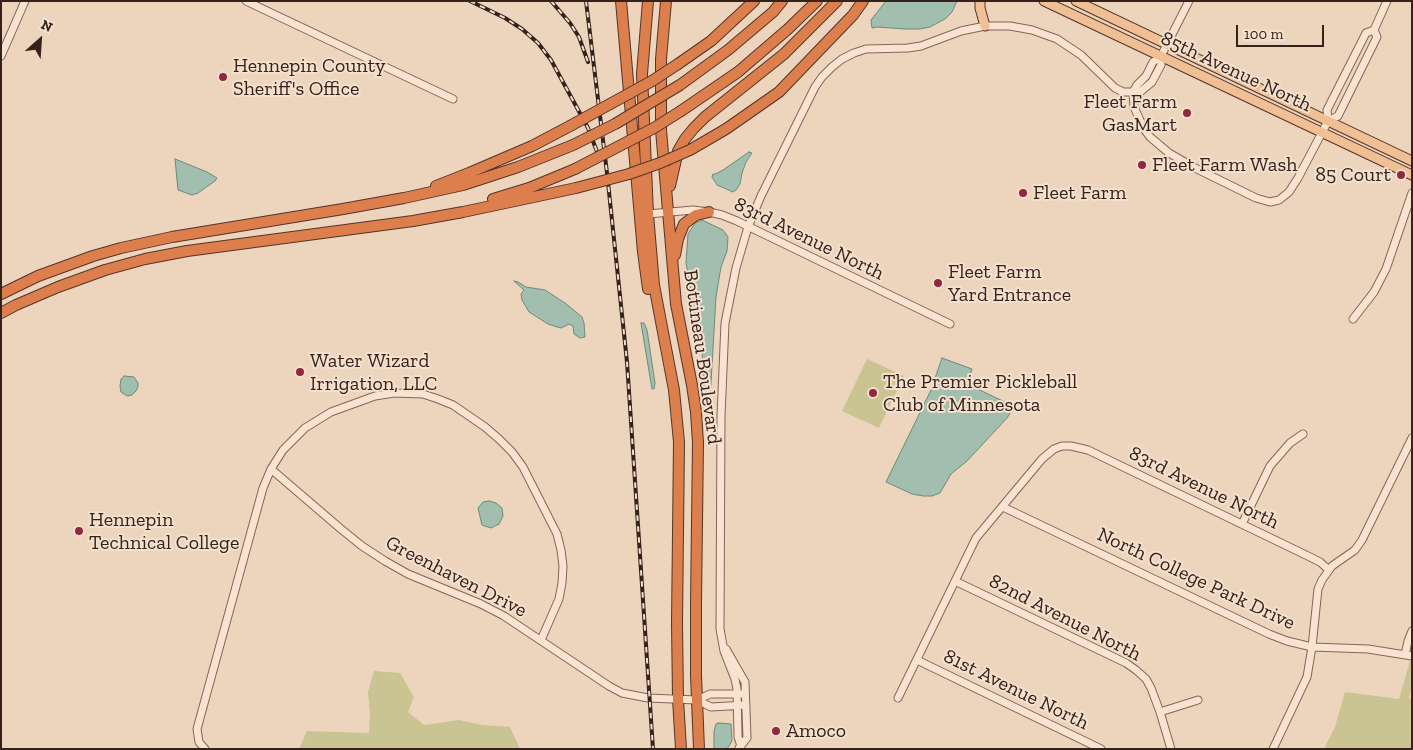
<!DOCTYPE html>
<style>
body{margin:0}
#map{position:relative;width:1413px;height:750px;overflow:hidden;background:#edd4bd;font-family:"Zilla Slab",serif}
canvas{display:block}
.frame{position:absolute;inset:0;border:2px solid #34221b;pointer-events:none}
.north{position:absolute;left:15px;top:15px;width:50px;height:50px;-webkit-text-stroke:4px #f4e0cd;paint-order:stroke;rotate:26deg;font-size:14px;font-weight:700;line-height:20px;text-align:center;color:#34221b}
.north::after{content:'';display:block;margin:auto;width:18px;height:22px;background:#34221b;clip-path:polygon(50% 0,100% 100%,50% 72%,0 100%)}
.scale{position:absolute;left:1236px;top:25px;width:88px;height:22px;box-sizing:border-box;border:2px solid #34221b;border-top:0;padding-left:6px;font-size:15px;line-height:18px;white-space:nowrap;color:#34221b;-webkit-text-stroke:4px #f4e0cd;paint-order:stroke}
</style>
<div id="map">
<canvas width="1413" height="750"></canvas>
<div class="frame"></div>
<div class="north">N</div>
<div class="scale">100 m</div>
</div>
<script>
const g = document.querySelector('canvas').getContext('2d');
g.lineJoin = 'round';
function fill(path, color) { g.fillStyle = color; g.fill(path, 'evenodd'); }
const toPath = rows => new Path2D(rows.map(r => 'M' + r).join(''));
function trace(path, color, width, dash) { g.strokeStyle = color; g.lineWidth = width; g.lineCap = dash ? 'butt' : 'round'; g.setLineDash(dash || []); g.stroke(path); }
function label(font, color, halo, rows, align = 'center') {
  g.font = font + ' "Zilla Slab",serif'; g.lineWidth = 4; g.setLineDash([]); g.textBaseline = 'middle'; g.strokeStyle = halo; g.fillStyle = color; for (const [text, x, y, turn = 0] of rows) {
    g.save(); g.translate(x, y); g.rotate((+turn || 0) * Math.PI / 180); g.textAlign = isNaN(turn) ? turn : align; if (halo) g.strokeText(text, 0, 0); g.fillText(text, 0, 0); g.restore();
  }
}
fill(toPath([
 [867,359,904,376,879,428,842,411],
 [1410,661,1412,662,1412,685,1409,698,1412,700,1412,749,1324,749,1335,727,1345,692,1399,699],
 [374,671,400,673,414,697,408,712,424,725,459,720,482,725,510,727,520,749,299,749,307,731,369,733,370,714,368,692]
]), '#cac492');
const water = toPath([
 [886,1,957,1,952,12,945,19,930,27,920,29,905,29,877,27,872,28,871,20,886,1],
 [749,152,752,153,746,162,742,173,740,184,736,190,733,192,717,185,712,177,713,174,715,174,723,170,749,152],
 [175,159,207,172,217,178,215,181,198,193,192,195,178,190,175,159],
 [702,220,723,230,728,237,727,251,721,267,716,297,710,400,706,399,704,394,702,351,686,263,688,234,695,223,702,220],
 [514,281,518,282,526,287,545,290,565,303,582,317,584,323,585,337,580,338,574,334,573,326,569,324,561,328,557,327,548,324,529,312,522,300,521,294,524,290,514,281],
 [641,323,644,323,647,330,655,383,654,389,652,389,641,323],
 [942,358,972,369,967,384,1007,403,1011,407,1012,410,1007,418,967,461,951,474,940,493,932,496,923,496,912,494,886,482,931,390,942,358],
 [124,376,134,377,138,383,138,387,136,391,132,395,127,396,121,392,120,386,121,379,124,376],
 [489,501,496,503,502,508,503,516,499,524,491,528,482,525,478,508,483,502,489,501],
 [719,723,731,724,732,741,727,749,714,749,714,731,716,724,719,723]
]);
fill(water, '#a1beaf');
trace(water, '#698b7b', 1);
const minor = toPath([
 [246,1,453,99],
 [1,56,25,1],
 [1133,92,1134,107,1144,129,1150,137,1169,153,1195,168,1256,198,1270,202,1279,200,1289,192,1298,178,1328,121,1327,110,1366,33,1374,30],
 [1133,92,1137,85,1146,76,1153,62,1161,56],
 [1328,121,1338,116,1377,37,1374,30,1387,1],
 [648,214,693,210,709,212,722,215,737,221,950,324],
 [1353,319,1374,292,1386,269,1412,193],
 [271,469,341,529,362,546,385,561,408,574,481,604,504,616,609,686,622,693,648,698,697,700,711,707,746,705],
 [1003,507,1269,634,1287,641,1312,647,1368,649,1412,656],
 [1242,524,1270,466,1290,443,1303,434],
 [955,581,1126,663,1136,670,1146,679,1151,688,1160,712,1171,749],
 [726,649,745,682,747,738,739,748],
 [1405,655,1408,641,1412,631],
 [917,660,1101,749],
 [898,698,976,538,1042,459,1054,449,1062,446,1071,446,1088,450,1308,556,1320,562,1329,570],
 [697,700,710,694,741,694],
 [1160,712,1198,700],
 [741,746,738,737,737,689,735,679,724,651,720,629,721,416,725,323,736,268,748,227,761,196,815,87,822,77,832,67,842,59,854,53,866,49,908,48,921,46,961,31,985,26,1010,26,1032,30,1057,39,1081,55,1115,88,1123,92,1140,92,1152,82,1161,65,1161,56,1189,1],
 [205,749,199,742,197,729,263,488,271,469,283,450,305,428,331,412,375,396,394,393,423,394,438,399,453,405,485,427,499,439,512,452,523,467,557,534,561,550,563,566,562,583,559,599,541,640],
 [1273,749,1307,677,1312,647,1318,589,1322,580,1332,566,1355,550,1362,540,1412,438]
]);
const major = toPath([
 [980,1,980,8,985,26],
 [1044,1,1412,175],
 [1076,1,1412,161]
]);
const highway = toPath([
 [621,1,643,252,648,289],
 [648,1,642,74,648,214,654,285,674,390,679,442,677,623,678,699,681,749],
 [666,1,661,59,661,130,676,304,692,385,696,412,698,443,696,602,696,675,699,749],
 [678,64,711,41,754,1],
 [680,85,728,50,773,12,782,1],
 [681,111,738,72,788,29,817,1],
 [690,150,726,129,779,92,853,15,863,1],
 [436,186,469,173,532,146,570,126],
 [670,186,678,151,685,139,694,128,705,117,784,54,837,1],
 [493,199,529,188,575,169],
 [675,255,678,239,684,224,696,215,709,212],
 [1,294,38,276,93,256,121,248,172,237,343,209,404,198,463,185,518,167,573,145],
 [1,313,16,305,58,287,105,270,145,259,187,251,413,221,463,212,576,188]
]);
trace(minor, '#846557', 9);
trace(major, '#52352b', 11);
trace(highway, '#52352b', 12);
trace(minor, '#f8e3d0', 7);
trace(major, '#f1bf94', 9);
trace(highway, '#dd7e4d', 10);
const rail = toPath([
 [470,1,505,18,522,29,538,43,551,60,588,128,599,157],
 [551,1,570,23,579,37,588,62],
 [586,1,607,173,627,362,653,749]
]);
trace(rail, '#34221b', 4);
trace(rail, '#f4e0cd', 2, [5.5]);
const highwayBridge = toPath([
 [570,126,652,81,678,64],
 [573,145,615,124,680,85],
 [575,169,654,128,681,111],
 [576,188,629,174,660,163,690,150]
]);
trace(highwayBridge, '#52352b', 12, []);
trace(highwayBridge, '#dd7e4d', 10);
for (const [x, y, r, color] of [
 [223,77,5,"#922840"],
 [1187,113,5,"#922840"],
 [1142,165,5,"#922840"],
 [1401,175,5,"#922840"],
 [1023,193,5,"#922840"],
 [938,283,5,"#922840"],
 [300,372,5,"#922840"],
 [873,393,5,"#922840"],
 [79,531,5,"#922840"],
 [776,731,5,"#922840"]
]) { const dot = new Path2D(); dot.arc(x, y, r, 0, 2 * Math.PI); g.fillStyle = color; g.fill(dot); trace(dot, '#f4e0cd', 2); }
label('20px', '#34221b', '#f4e0cd', [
 ["Hennepin County",233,66],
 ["Sheriff's Office",233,89],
 ["Fleet Farm",1177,102,"right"],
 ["GasMart",1177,125,"right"],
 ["Fleet Farm Wash",1152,165],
 ["85 Court",1391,175,"right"],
 ["Fleet Farm",1033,193],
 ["Fleet Farm",948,272],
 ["Yard Entrance",948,295],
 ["Water Wizard",310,361],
 ["Irrigation, LLC",310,384],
 ["The Premier Pickleball",883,382],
 ["Club of Minnesota",883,405],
 ["Hennepin",89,520],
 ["Technical College",89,543],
 ["Amoco",786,731]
], 'left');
label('20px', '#34221b', '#f4e0cd', [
 ["85th Avenue North",1236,72,25],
 ["83rd Avenue North",809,239,26],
 ["Bottineau Boulevard",702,357,82],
 ["83rd Avenue North",1204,488,26],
 ["Greenhaven Drive",456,577,27],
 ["North College Park Drive",1196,579,25],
 ["82nd Avenue North",1065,618,27],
 ["81st Avenue North",1016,690,26]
]);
</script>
